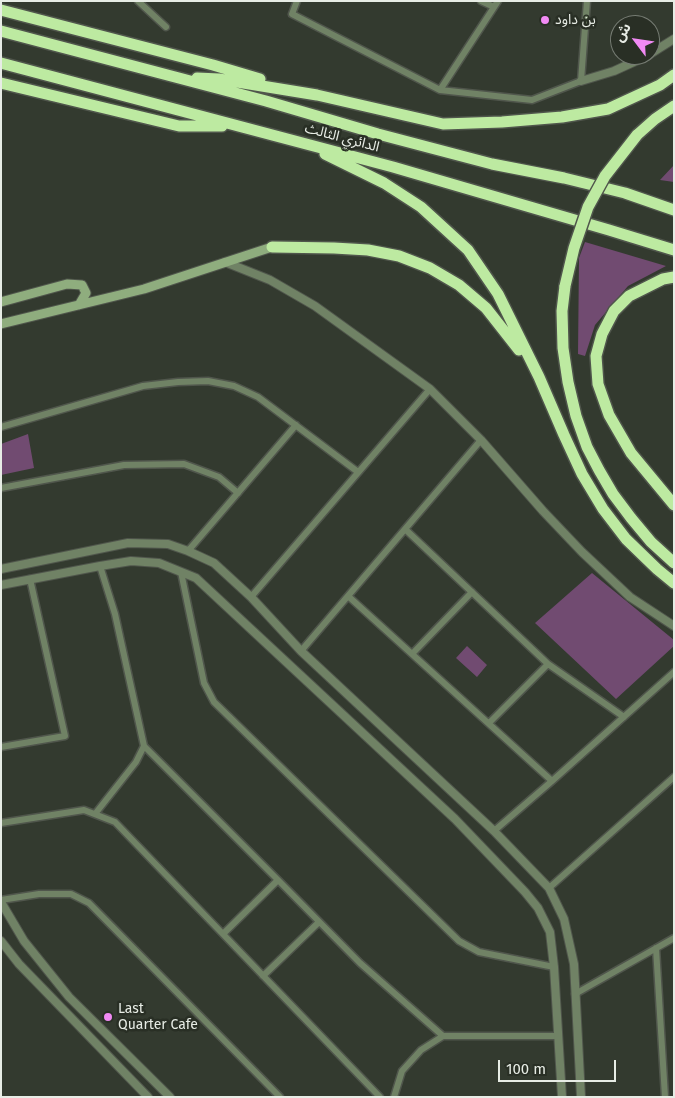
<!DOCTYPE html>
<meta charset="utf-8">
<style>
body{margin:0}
#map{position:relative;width:675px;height:1098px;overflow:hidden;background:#333a2f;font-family:"Fira Sans","Noto Sans Arabic",sans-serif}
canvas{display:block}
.frame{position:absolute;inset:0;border:2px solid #e7ece5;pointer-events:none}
.north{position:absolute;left:610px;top:15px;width:50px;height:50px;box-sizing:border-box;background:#292f25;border:1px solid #757b72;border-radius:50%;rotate:301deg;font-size:14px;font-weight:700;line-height:20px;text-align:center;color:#e7ece5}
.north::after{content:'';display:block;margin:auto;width:18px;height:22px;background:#f18af4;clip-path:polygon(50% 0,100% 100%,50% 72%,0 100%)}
.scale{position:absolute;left:498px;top:1060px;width:118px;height:22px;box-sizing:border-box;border:2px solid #e7ece5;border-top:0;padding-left:6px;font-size:15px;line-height:18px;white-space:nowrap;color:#e7ece5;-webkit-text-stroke:4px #292f25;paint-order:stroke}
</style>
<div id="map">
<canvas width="675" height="1098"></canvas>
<div class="frame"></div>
<div class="north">ش</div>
<div class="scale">100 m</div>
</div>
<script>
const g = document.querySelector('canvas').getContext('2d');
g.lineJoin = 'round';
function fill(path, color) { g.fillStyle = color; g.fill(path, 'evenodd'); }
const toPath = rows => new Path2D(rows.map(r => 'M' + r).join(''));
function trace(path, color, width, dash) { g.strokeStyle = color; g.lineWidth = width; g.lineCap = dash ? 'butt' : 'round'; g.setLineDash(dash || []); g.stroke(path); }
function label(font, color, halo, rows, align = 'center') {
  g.font = font + ' "Fira Sans","Noto Sans Arabic",sans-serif'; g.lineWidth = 5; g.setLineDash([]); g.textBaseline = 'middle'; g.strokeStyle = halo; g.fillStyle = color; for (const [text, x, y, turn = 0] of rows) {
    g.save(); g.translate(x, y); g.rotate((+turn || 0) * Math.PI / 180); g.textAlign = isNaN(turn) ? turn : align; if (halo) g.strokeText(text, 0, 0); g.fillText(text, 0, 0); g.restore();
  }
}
fill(toPath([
 [674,165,674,182,660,180],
 [585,242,666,266,628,286,595,325,585,356,578,354,579,258],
 [28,434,34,468,1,475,1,444],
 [592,573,674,640,674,646,616,699,535,623],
 [467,646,487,665,477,677,456,658]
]), '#714b71');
const minor = toPath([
 [138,1,166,27],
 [297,1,292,14,440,90,498,1],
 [481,1,494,7],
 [440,90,532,100,581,81,587,1],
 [1,427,143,386,178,382,208,381,234,386,258,397,358,472],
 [1,488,124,465,184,464,219,477,238,493],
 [405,529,548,664,624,717],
 [188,551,296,425],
 [100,566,115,614,144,746,278,880],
 [181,572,204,683,214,702,459,941,479,952,554,967],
 [348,596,552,781],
 [251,597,430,389],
 [301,651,481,440],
 [412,654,472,592],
 [489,723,548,664],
 [1,747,65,736,30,579],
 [95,814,136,762,144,746],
 [1,823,84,810,115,822,380,1097],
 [494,831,552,781,674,672],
 [549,888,674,777],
 [1,900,39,894,71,894,89,903,280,1097],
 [223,934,278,880,360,963,443,1036],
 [656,948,665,1097],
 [263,976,319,922],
 [575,994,674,938],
 [394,1097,402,1071,421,1050,443,1036,558,1036]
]);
const tertiary = toPath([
 [650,54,674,39],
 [581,81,614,71,649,55],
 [225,262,270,280,315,306,430,389,481,440,543,511,582,552,630,597,674,626],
 [1,569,128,543,168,544,188,551,214,563,251,597,301,651,494,831,549,888,564,919,574,964,581,1097],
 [1,585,100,566,131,561,159,563,196,578,455,819,525,892,538,908,550,932,554,967,562,1097],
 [1,902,24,941,69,997,170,1097],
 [1,941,19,964,148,1097]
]);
const secondary = toPath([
 [1,302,67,284,82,285,86,293,79,305],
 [1,324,144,289,272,247]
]);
const motorway = toPath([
 [1,10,213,65,260,79],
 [1,31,266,101,378,134,492,164,564,178,625,193,674,210],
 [1,63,393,167,609,230,674,250],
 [197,78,219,79,317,95,443,124,502,122,562,117,608,109,660,85,674,75],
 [1,83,179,126,222,126],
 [637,135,655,119,674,106],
 [325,154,384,183,421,207,468,250,498,294,539,377,564,435,582,474,603,509,626,539,657,569,674,583],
 [272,247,334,248,368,250,399,256,430,268,459,285,486,308,519,350],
 [674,277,663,279,629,296,614,311,602,334,596,356,598,384,609,415,631,453,674,505],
 [565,286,562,311,563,348,568,382,576,416,587,447,599,470,613,494,631,518,651,542,674,563]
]);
trace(minor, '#50564c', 9);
trace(tertiary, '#50564c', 10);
trace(secondary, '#50564c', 11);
trace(motorway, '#50564c', 14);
trace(minor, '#708265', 6);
trace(tertiary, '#708265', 8);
trace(secondary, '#8fad7e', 9);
trace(motorway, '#bdeaa1', 11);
const motorwayBridge = toPath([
 [565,286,574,248,588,207,605,176,637,135]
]);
trace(motorwayBridge, '#50564c', 14, []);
trace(motorwayBridge, '#bdeaa1', 11);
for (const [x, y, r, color] of [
 [545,20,5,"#f18af4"],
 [108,1017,5,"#f18af4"]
]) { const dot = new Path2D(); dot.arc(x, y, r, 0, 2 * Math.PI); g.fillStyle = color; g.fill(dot); trace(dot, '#292f25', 2); }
label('14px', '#e7ece5', '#292f25', [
 ["بن داود",555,20],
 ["Last",118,1009],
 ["Quarter Cafe",118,1025]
], 'left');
label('14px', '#e7ece5', '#292f25', [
 ["الدائري الثالث",342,138,15]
]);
</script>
